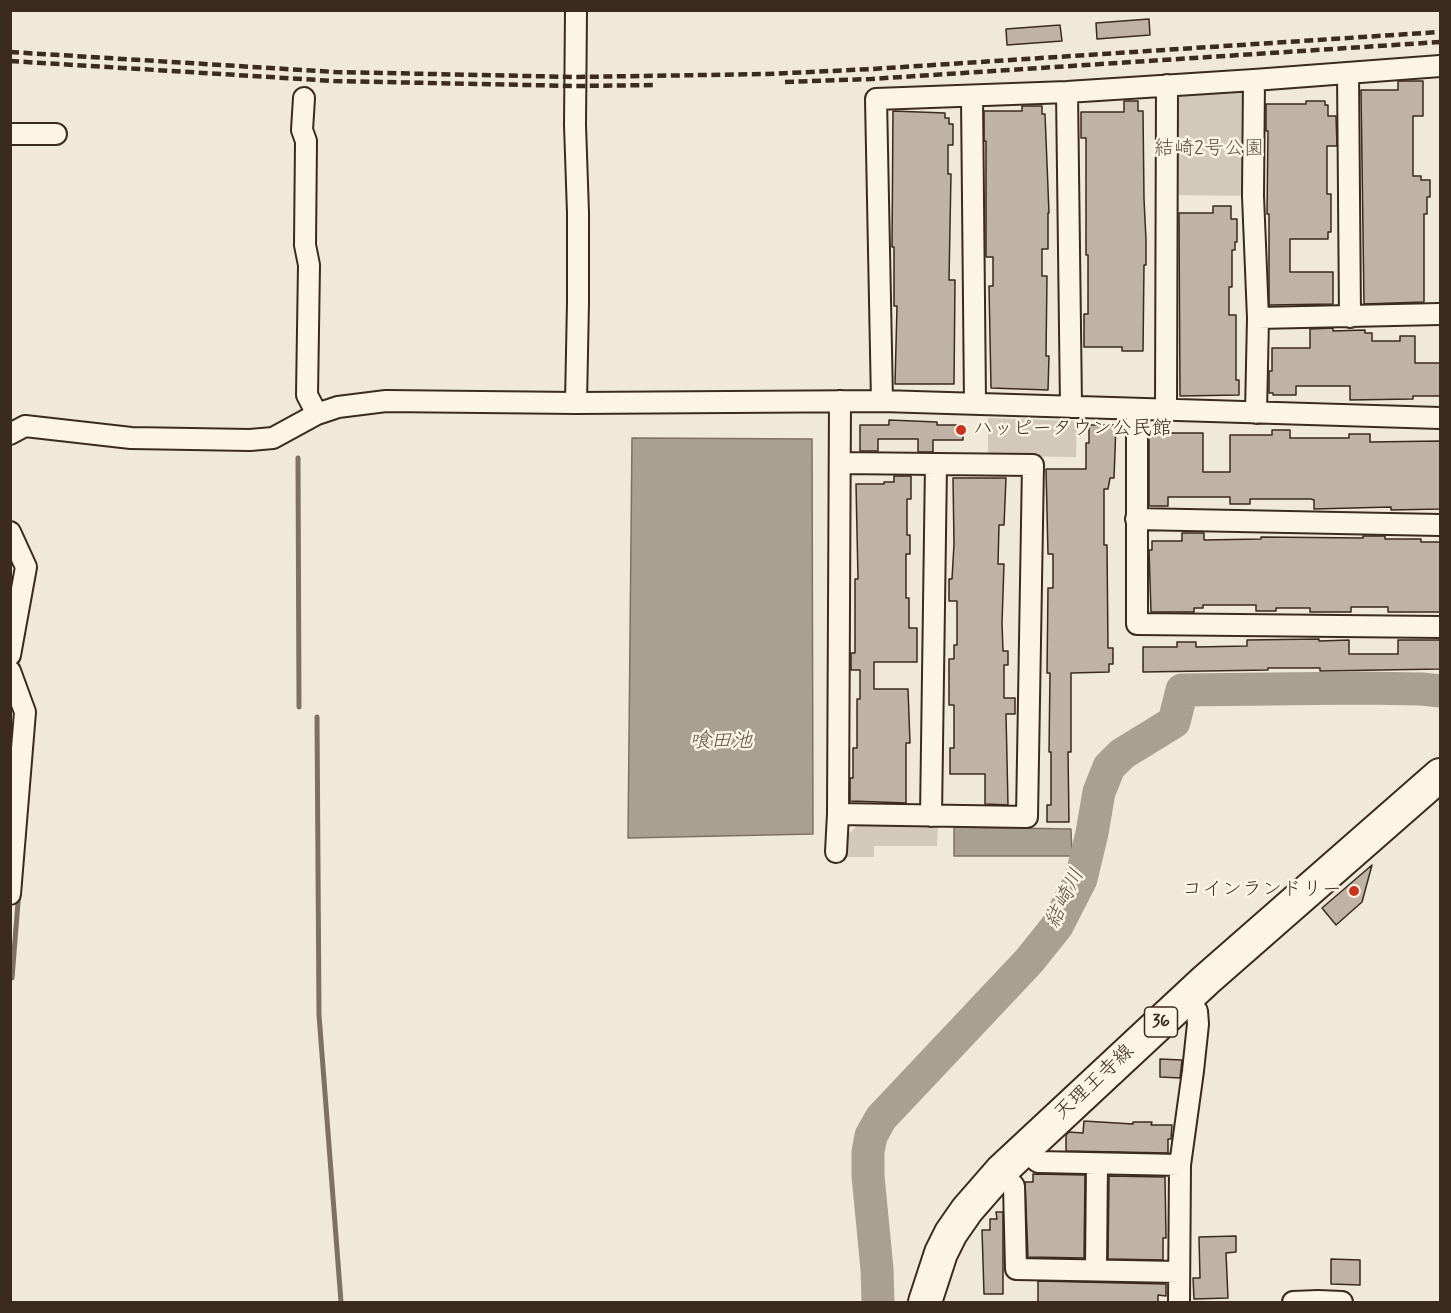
<!DOCTYPE html>
<meta charset="utf-8">
<style>
body{margin:0}
#map{position:relative;width:1451px;height:1313px;overflow:hidden;background:#f0e9d9;font-family:Mynerve,sans-serif}
canvas{display:block}
.frame{position:absolute;inset:0;border:12px solid #3b2a1e;pointer-events:none}
</style>
<div id="map">
<canvas width="1451" height="1313"></canvas>
<div class="frame"></div>
</div>
<script>
const g = document.querySelector('canvas').getContext('2d');
g.lineJoin = 'round';
function fill(path, color) { g.fillStyle = color; g.fill(path, 'evenodd'); }
const toPath = rows => new Path2D(rows.map(r => 'M' + r).join(''));
function trace(path, color, width, dash) { g.strokeStyle = color; g.lineWidth = width; g.lineCap = dash ? 'butt' : 'round'; g.setLineDash(dash || []); g.stroke(path); }
function label(font, color, halo, rows, align = 'center') {
  g.font = font + ' Mynerve,"Klee One",sans-serif'; g.lineWidth = 5; g.setLineDash([]); g.textBaseline = 'middle'; g.strokeStyle = halo; g.fillStyle = color; for (const [text, x, y, turn = 0] of rows) {
    g.save(); g.translate(x, y); g.rotate((+turn || 0) * Math.PI / 180); g.textAlign = isNaN(turn) ? turn : align; if (halo) g.strokeText(text, 0, 0); g.fillText(text, 0, 0); g.restore();
  }
}
fill(toPath([
 [1245,92,1246,196,1174,195,1173,105,1180,95],
 [988,418,1077,421,1076,457,988,456],
 [938,824,937,846,874,846,874,857,843,857,843,839,857,826]
]), '#d2c9ba');
const water = toPath([
 [632,438,812,439,813,834,628,838,632,438],
 [954,827,1071,829,1072,856,954,856,954,827]
]);
fill(water, '#aaa091');
trace(water, '#7e7163', 1.5);
trace(toPath([
 [298,458,299,707],
 [317,717,319,1015,341,1302],
 [12,978,19,890]
]), '#7e7163', 5);
trace(toPath([
 [878,1302,877,1269,868,1176,868,1152,871,1136,881,1118,1029,961,1057,926,1081,879,1092,833,1099,792,1109,767,1122,754,1174,722,1182,690,1361,688,1422,689,1440,691]
]), '#aaa091', 33);
const building = toPath([
 [1149,19,1150,35,1097,39,1096,23,1149,19],
 [1060,25,1062,41,1007,45,1006,29,1060,25],
 [1398,81,1423,81,1423,116,1413,116,1413,176,1421,176,1421,180,1430,180,1430,197,1427,197,1427,214,1424,214,1424,302,1364,304,1361,90,1398,90,1398,81],
 [1124,101,1138,101,1138,111,1143,111,1144,199,1146,240,1146,265,1144,265,1143,351,1122,351,1122,347,1084,347,1084,314,1088,314,1088,255,1086,255,1086,138,1081,138,1081,112,1124,112,1124,101],
 [1306,101,1325,101,1325,105,1328,105,1328,116,1336,116,1337,146,1327,146,1327,194,1331,194,1331,232,1328,232,1328,239,1290,239,1290,272,1333,272,1333,304,1269,305,1269,214,1267,214,1268,131,1266,131,1266,104,1306,104,1306,101],
 [1022,106,1042,106,1042,114,1045,114,1049,213,1048,213,1048,249,1042,249,1042,276,1047,276,1046,356,1049,356,1048,390,991,388,989,286,993,286,993,257,986,257,986,141,984,141,984,111,1022,111,1022,106],
 [893,111,945,113,945,118,949,118,949,124,953,124,953,145,948,145,948,174,951,174,949,280,955,280,954,384,895,384,897,306,894,306,894,247,892,247,893,111],
 [1213,206,1231,206,1231,219,1237,219,1237,242,1235,242,1235,250,1232,250,1232,287,1229,287,1229,315,1236,315,1236,380,1239,380,1239,395,1180,396,1179,213,1213,213,1213,206],
 [1333,328,1333,331,1365,330,1365,333,1372,333,1372,341,1400,341,1400,336,1415,336,1415,363,1440,363,1440,396,1413,396,1413,399,1350,400,1350,386,1296,386,1296,395,1273,395,1273,393,1269,393,1269,371,1272,371,1272,348,1310,348,1310,329,1333,328],
 [889,420,937,422,937,425,963,425,963,440,933,440,933,452,918,452,918,439,878,439,878,451,860,451,860,425,889,425,889,420],
 [1089,425,1116,425,1114,478,1110,478,1108,489,1104,489,1104,545,1107,545,1108,648,1113,648,1113,664,1109,664,1109,672,1071,673,1071,752,1068,752,1069,822,1047,822,1047,805,1051,805,1051,752,1049,752,1050,673,1047,673,1048,588,1053,588,1053,554,1048,554,1046,469,1086,469,1086,443,1089,443,1089,425],
 [1149,430,1164,430,1164,433,1203,433,1203,472,1230,472,1230,435,1272,435,1272,430,1290,430,1290,438,1349,438,1349,434,1370,434,1370,442,1440,441,1440,509,1391,510,1391,507,1314,509,1314,500,1311,499,1250,499,1250,504,1230,504,1230,497,1168,497,1168,506,1149,506,1149,430],
 [894,476,911,476,911,499,907,499,907,535,910,535,910,554,906,554,906,598,909,598,909,628,917,628,917,662,874,662,874,689,908,689,910,743,906,743,906,803,850,801,850,778,853,778,853,748,857,748,857,699,860,699,860,670,851,670,851,653,855,653,855,579,858,579,856,484,884,484,884,482,894,482,894,476],
 [953,478,1006,478,1004,525,999,525,998,564,1004,564,1002,623,1003,651,1008,651,1008,665,1004,665,1004,698,1015,698,1015,714,1006,714,1008,805,985,804,985,774,950,774,950,748,954,748,954,705,949,705,949,659,954,659,954,645,957,645,957,601,949,601,949,579,952,579,954,544,953,478],
 [1182,533,1204,533,1204,540,1261,539,1261,537,1363,538,1363,536,1385,536,1385,539,1421,539,1421,542,1440,542,1440,612,1388,612,1388,607,1351,607,1351,612,1310,612,1310,608,1276,608,1276,611,1256,611,1256,605,1203,605,1203,608,1194,608,1194,612,1151,612,1149,550,1152,550,1152,541,1182,541,1182,533],
 [1319,639,1319,641,1349,640,1349,654,1398,654,1398,640,1440,640,1440,669,1320,671,1320,668,1268,668,1268,670,1143,672,1143,647,1177,647,1177,642,1196,642,1196,647,1247,646,1247,640,1319,639],
 [1372,865,1362,902,1336,925,1322,908,1372,865],
 [1160,1059,1182,1060,1180,1078,1160,1077,1160,1059],
 [1084,1121,1133,1124,1133,1122,1152,1122,1151,1125,1172,1125,1171,1139,1168,1139,1168,1153,1066,1151,1066,1135,1069,1132,1083,1133,1084,1121],
 [1033,1174,1085,1175,1084,1258,1028,1257,1025,1182,1033,1182,1033,1174],
 [1109,1176,1165,1177,1166,1238,1163,1238,1163,1260,1108,1259,1109,1176],
 [996,1212,1003,1212,1003,1294,984,1294,982,1230,990,1230,990,1219,997,1219,996,1212],
 [1236,1236,1236,1252,1226,1253,1228,1298,1194,1299,1193,1278,1200,1278,1199,1237,1236,1236],
 [1331,1259,1360,1260,1360,1285,1331,1284,1331,1259],
 [1038,1281,1166,1284,1166,1296,1158,1295,1158,1302,1038,1302,1038,1281]
]);
fill(building, '#beb3a4');
trace(building, '#3b2a1e', 1.5);
const minor = toPath([
 [1348,73,1350,317],
 [1254,80,1253,196,1258,318,1256,413],
 [1067,92,1071,407],
 [972,97,975,403],
 [304,98,302,130,306,141,305,245,309,265,307,395,317,414],
 [10,134,56,134],
 [1258,318,1440,314],
 [882,401,876,99,1067,92,1254,80,1440,66],
 [576,403,578,302,578,213,575,125,576,10],
 [1137,410,1137,624,1440,627],
 [1166,410,1167,85],
 [10,434,25,426,131,438,250,440,273,438,317,414,338,407,386,401,576,403,882,401,1440,418],
 [1136,519,1440,525],
 [10,532,26,567,10,655],
 [10,671,25,712,10,894],
 [838,814,1027,817,1033,465,840,463],
 [931,816,936,464],
 [836,852,838,814,840,401],
 [1024,1150,1038,1162,1180,1165],
 [1001,1171,1014,1186,1016,1269,1178,1272],
 [1096,1269,1097,1164],
 [1179,1302,1180,1165,1193,1071,1198,1024,1197,1011,1186,998],
 [1293,1302,1318,1301,1342,1302]
]);
const primary = toPath([
 [925,1302,941,1253,951,1233,967,1210,1001,1171,1206,980,1440,775]
]);
trace(minor, '#3b2a1e', 24);
trace(primary, '#3b2a1e', 36);
trace(minor, '#fcf5e5', 20);
trace(primary, '#fcf5e5', 32);
trace(toPath([
 [10,52,335,72,576,77,768,74,872,69,1440,32],
 [10,61,334,81,576,86,656,85],
 [785,82,871,79,1440,42]
]), '#3b2a1e', 4.5, [9, 4.5]);
for (const [x, y, r, color] of [
 [961,430,6,"#c8321e"],
 [1354,891,6,"#c8321e"]
]) { const dot = new Path2D(); dot.arc(x, y, r, 0, 2 * Math.PI); g.fillStyle = color; g.fill(dot); trace(dot, '#fcf5e5', 2); }
for (const [x, y, w] of [
 [1161,1022,33]
]) { const box = new Path2D(); box.roundRect(x - w / 2, y - 15, w, 30, 4.5); g.fillStyle = '#fcf5e5'; g.fill(box); trace(box, '#3b2a1e', 1.5); }
label('bold 18px', '#3b2a1e', null, [
 ["36",1161,1022]
]);
label('20px', '#615245', '#fcf5e5', [
 ["結崎2号公園",1209,150]
]);
label('20px', '#3b2a1e', '#fcf5e5', [
 ["ハッピータウン公民館",973,430],
 ["コインランドリー",1342,891,"right"]
], 'left');
label('20px', '#3b2a1e', '#fcf5e5', [
 ["天理王寺線",1095,1083,-43]
]);
label('italic 21px', '#625346', '#fcf5e5', [
 ["喰田池",721,743],
 ["結崎川",1066,899,-64]
]);
</script>
